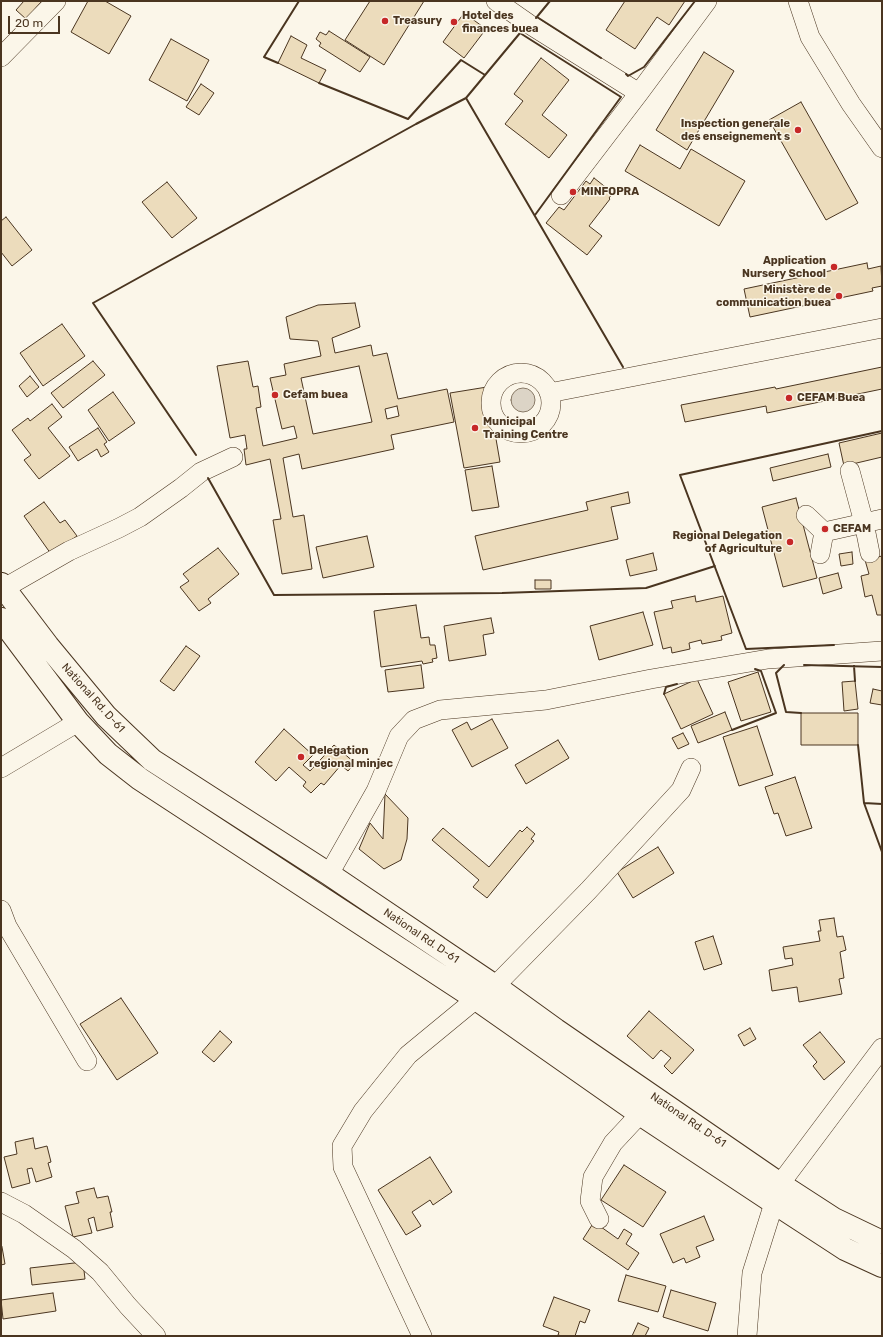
<!DOCTYPE html>
<meta charset="utf-8">
<style>
body{margin:0}
#map{position:relative;width:883px;height:1337px;overflow:hidden;background:#fbf6e9;font-family:Rubik,sans-serif}
canvas{display:block}
.frame{position:absolute;inset:0;border:2px solid #4a3520;pointer-events:none}
.scale{position:absolute;left:8px;top:16px;width:52px;height:18px;box-sizing:border-box;border:2px solid #4a3520;border-top:0;padding-left:5px;font-size:12px;line-height:14px;white-space:nowrap;color:#4a3520;-webkit-text-stroke:3px #fbf6e9;paint-order:stroke}
</style>
<div id="map">
<canvas width="883" height="1337"></canvas>
<div class="frame"></div>
<div class="scale">20 m</div>
</div>
<script>
const g = document.querySelector('canvas').getContext('2d');
g.lineJoin = 'round';
function fill(path, color) { g.fillStyle = color; g.fill(path, 'evenodd'); }
const toPath = rows => new Path2D(rows.map(r => 'M' + r).join(''));
function trace(path, color, width, dash) { g.strokeStyle = color; g.lineWidth = width; g.lineCap = dash ? 'butt' : 'round'; g.setLineDash(dash || []); g.stroke(path); }
function label(font, color, halo, rows, align = 'center') {
  g.font = font + ' Rubik,sans-serif'; g.lineWidth = 3; g.setLineDash([]); g.textBaseline = 'middle'; g.strokeStyle = halo; g.fillStyle = color; for (const [text, x, y, turn = 0] of rows) {
    g.save(); g.translate(x, y); g.rotate((+turn || 0) * Math.PI / 180); g.textAlign = isNaN(turn) ? turn : align; if (halo) g.strokeText(text, 0, 0); g.fillText(text, 0, 0); g.restore();
  }
}
const water = toPath([
 '511 400a12 12 0 1 1 24 0a12 12 0 1 1-24 0Z'
]);
fill(water, '#dcd4c6');
trace(water, '#887966', 1);
const building = toPath([
 [24,1,42,1,26,19,16,10,24,1],
 [88,1,105,1,131,16,109,54,71,32,88,1],
 [370,1,424,1,384,65,345,40,370,1],
 [625,1,685,1,669,25,657,17,635,49,606,30,625,1],
 [464,13,486,29,464,58,443,42,464,13],
 [329,31,370,57,360,72,319,46,321,43,316,39,320,32,326,35,329,31],
 [291,36,307,45,301,58,326,70,319,83,278,63,291,36],
 [171,39,209,60,187,101,149,80,171,39],
 [704,52,734,71,687,150,656,130,704,52],
 [541,58,569,80,542,115,567,135,549,158,505,124,523,101,514,94,541,58],
 [201,84,214,93,199,115,186,107,201,84],
 [801,102,858,203,826,220,769,120,801,102],
 [640,145,680,169,691,149,745,181,719,226,625,171,640,145],
 [594,178,613,193,609,198,610,199,589,226,602,236,587,255,546,223,559,207,564,210,586,181,590,184,594,178],
 [167,182,197,218,172,238,142,202,167,182],
 [6,217,32,250,12,266,1,252,1,221,6,217],
 [867,263,868,269,881,266,882,286,872,288,873,291,750,317,744,289,867,263],
 [355,303,360,327,332,338,335,353,371,345,373,356,387,353,398,399,447,389,454,422,391,435,394,449,302,469,299,454,283,458,293,517,304,515,312,569,282,574,273,520,281,519,270,459,246,465,244,449,247,449,245,435,230,438,217,366,248,361,253,387,258,386,261,407,256,408,263,446,297,438,294,426,282,429,270,378,286,375,284,364,321,356,318,341,290,339,286,317,318,305,355,303],
 [359,366,372,422,313,434,301,378,359,366],
 [397,406,399,416,387,419,385,409,397,406],
 [62,324,85,356,43,386,20,353,62,324],
 [93,361,105,375,63,408,51,393,93,361],
 [882,367,882,389,767,413,766,406,685,422,681,405,775,387,776,389,882,367],
 [30,376,39,387,27,397,19,386,30,376],
 [487,387,500,462,464,468,450,393,487,387],
 [113,392,135,423,109,441,88,410,113,392],
 [52,404,62,417,48,428,70,456,39,479,24,460,31,455,12,430,28,418,30,421,52,404],
 [98,428,107,442,104,444,109,452,101,457,97,449,78,461,69,447,98,428],
 [882,433,882,457,844,466,839,443,882,433],
 [828,454,831,467,773,481,770,468,828,454],
 [492,466,499,507,472,511,465,470,492,466],
 [628,492,630,503,611,507,618,539,483,570,475,536,588,510,586,502,628,492],
 [796,498,817,578,783,587,762,507,796,498],
 [44,502,60,523,65,520,77,536,51,554,24,516,44,502],
 [367,536,374,567,323,578,316,547,367,536],
 [218,548,239,574,208,599,211,603,199,611,180,587,189,581,183,574,218,548],
 [852,552,853,564,841,566,839,554,852,552],
 [653,553,657,570,630,576,626,560,653,553],
 [882,556,882,615,877,615,872,595,865,597,861,576,869,574,865,560,882,556],
 [838,573,842,588,823,594,819,578,838,573],
 [535,580,551,580,551,589,535,589,535,580],
 [695,596,696,602,723,596,732,633,721,636,722,640,702,644,701,640,689,643,690,649,672,653,671,647,663,649,654,612,673,608,671,601,695,596],
 [416,605,421,638,429,637,430,645,435,645,437,658,432,659,433,662,423,664,422,661,381,667,374,611,416,605],
 [643,612,653,645,599,660,590,626,643,612],
 [491,618,494,633,483,635,486,655,449,661,444,626,491,618],
 [186,646,200,656,174,691,160,681,186,646],
 [421,665,424,688,388,692,385,670,421,665],
 [758,672,771,712,741,721,728,682,758,672],
 [697,679,713,714,681,729,664,694,697,679],
 [855,681,858,709,844,711,842,682,855,681],
 [873,689,882,691,882,705,870,703,873,689],
 [725,712,732,730,698,743,691,726,725,712],
 [801,713,858,713,858,745,801,745,801,713],
 [492,719,508,748,472,767,452,730,467,722,471,730,492,719],
 [757,726,773,775,739,786,723,737,757,726],
 [284,729,313,755,303,765,310,771,334,745,355,763,348,771,341,765,324,785,321,783,311,793,303,786,306,782,289,767,276,781,255,762,284,729],
 [683,733,689,744,678,749,672,738,683,733],
 [558,740,569,758,526,784,515,765,558,740],
 [795,777,812,828,786,836,778,813,774,814,765,787,795,777],
 [385,794,408,818,407,839,401,860,384,869,359,849,370,823,383,839,385,794],
 [527,827,535,834,531,839,534,841,487,898,473,887,479,880,432,840,443,828,489,867,520,830,522,832,527,827],
 [658,847,674,873,633,898,617,872,658,847],
 [834,918,837,937,843,936,846,950,840,952,844,978,839,979,842,994,799,1002,797,987,772,991,769,970,793,965,792,958,785,959,783,947,820,941,818,931,821,931,819,920,834,918],
 [713,936,722,964,704,970,695,942,713,936],
 [121,998,158,1053,117,1080,80,1024,121,998],
 [649,1011,694,1050,672,1074,664,1066,671,1058,661,1050,653,1059,627,1036,649,1011],
 [750,1028,756,1039,744,1046,738,1035,750,1028],
 [220,1031,232,1042,214,1062,202,1052,220,1031],
 [820,1032,845,1062,824,1080,813,1066,817,1062,803,1045,820,1032],
 [33,1138,35,1149,47,1146,51,1162,48,1163,52,1177,36,1182,32,1168,27,1169,30,1183,12,1188,4,1157,17,1154,15,1142,33,1138],
 [430,1157,452,1192,433,1205,430,1200,412,1212,421,1226,406,1235,378,1190,430,1157],
 [624,1165,666,1192,643,1227,601,1200,624,1165],
 [94,1188,97,1198,108,1196,112,1212,110,1212,113,1227,97,1231,94,1217,88,1219,92,1233,73,1237,65,1206,79,1203,76,1192,94,1188],
 [704,1216,714,1240,696,1247,700,1257,686,1263,684,1258,673,1263,660,1234,704,1216],
 [594,1222,618,1239,624,1229,632,1234,626,1244,639,1253,628,1270,583,1239,594,1222],
 [2,1247,5,1264,1,1265,1,1248,2,1247],
 [83,1262,85,1279,32,1285,30,1268,83,1262],
 [626,1275,666,1286,658,1312,618,1301,626,1275],
 [671,1290,716,1303,708,1331,663,1317,671,1290],
 [53,1293,56,1311,3,1319,1,1300,53,1293],
 [554,1297,590,1310,585,1323,580,1321,575,1336,562,1336,558,1335,559,1332,543,1326,554,1297],
 [638,1323,649,1328,645,1336,632,1336,638,1323]
]);
fill(building, '#ecdcbc');
trace(building, '#4a3520', 1);
const minor = toPath([
 [496,1,529,24,639,93],
 [798,1,810,37,851,104,882,148],
 [1,57,56,1],
 [561,195,639,93,707,1],
 '491 403a30 30 0 1 1 60 0a30 30 0 1 1-60 0Z',
 [549,393,882,328],
 [850,471,864,523,870,553],
 [806,515,824,532,820,554],
 [824,532,882,519],
 [1,590,69,551,119,528,140,517,181,488,201,472,233,457],
 [1,768,78,722],
 [329,874,376,791,399,736,414,720,440,710,546,700,651,679,768,659,882,651],
 [1,910,7,926,87,1061],
 [1,1202,24,1214,74,1249,100,1272,128,1306,156,1336],
 [599,1219,590,1201,593,1177,613,1143,640,1114],
 [422,1336,343,1167,342,1146,363,1111,408,1055,476,999,495,986,588,891,681,790,691,768],
 [747,1336,752,1273,780,1184,882,1048]
]);
const highway = toPath([
 [1,584,48,646,106,716,152,760,329,874,495,986,556,1030,780,1184,834,1219,882,1242],
 [1,619,78,722,108,754,140,779,476,999,640,1114,773,1202,845,1249,882,1266]
]);
trace(minor, '#4a3520', 20);
trace(highway, '#4a3520', 24);
trace(minor, '#fbf6e9', 19);
trace(highway, '#fbf6e9', 22);
trace(toPath([
 [537,17,601,58],
 [536,18,550,1],
 [278,63,264,57,299,1],
 [626,74,628,76,644,67,695,1],
 [319,83,408,119,461,60,485,75],
 [466,98,520,33,621,97,535,215],
 [196,455,93,303,416,124,466,98,623,367],
 [208,478,274,595,502,593,646,588,715,566],
 [834,645,746,649,680,475,882,431],
 [784,665,776,673,786,712,801,713],
 [804,665,882,667],
 [854,666,855,681],
 [664,694,666,687,677,684],
 [732,730,776,713,761,671,755,669],
 [858,745,864,803],
 [882,804,864,803,882,852]
]), '#4a3520', 2);
for (const [x, y, r, color] of [
 [385,21,4,"#c62828"],
 [454,22,4,"#c62828"],
 [798,130,4,"#c62828"],
 [573,192,4,"#c62828"],
 [834,267,4,"#c62828"],
 [839,296,4,"#c62828"],
 [275,395,4,"#c62828"],
 [789,398,4,"#c62828"],
 [475,428,4,"#c62828"],
 [825,529,4,"#c62828"],
 [790,542,4,"#c62828"],
 [301,757,4,"#c62828"]
]) { const dot = new Path2D(); dot.arc(x, y, r, 0, 2 * Math.PI); g.fillStyle = color; g.fill(dot); trace(dot, '#fbf6e9', 1.5); }
label('bold 11px', '#4a3520', '#fbf6e9', [
 ["Hotel des",462,16],
 ["finances buea",462,29],
 ["Treasury",393,21],
 ["Inspection generale",790,124,"right"],
 ["des enseignement s",790,137,"right"],
 ["MINFOPRA",581,192],
 ["Application",826,261,"right"],
 ["Nursery School",826,274,"right"],
 ["Ministère de",831,290,"right"],
 ["communication buea",831,303,"right"],
 ["Cefam buea",283,395],
 ["CEFAM Buea",797,398],
 ["Municipal",483,422],
 ["Training Centre",483,435],
 ["CEFAM",833,529],
 ["Regional Delegation",782,536,"right"],
 ["of Agriculture",782,549,"right"],
 ["Delegation",309,751],
 ["regional minjec",309,764]
], 'left');
label('11px', '#4a3520', '#fbf6e9', [
 ["National Rd. D-61",93,698,48],
 ["National Rd. D-61",421,936,34],
 ["National Rd. D-61",688,1120,34]
]);
</script>
